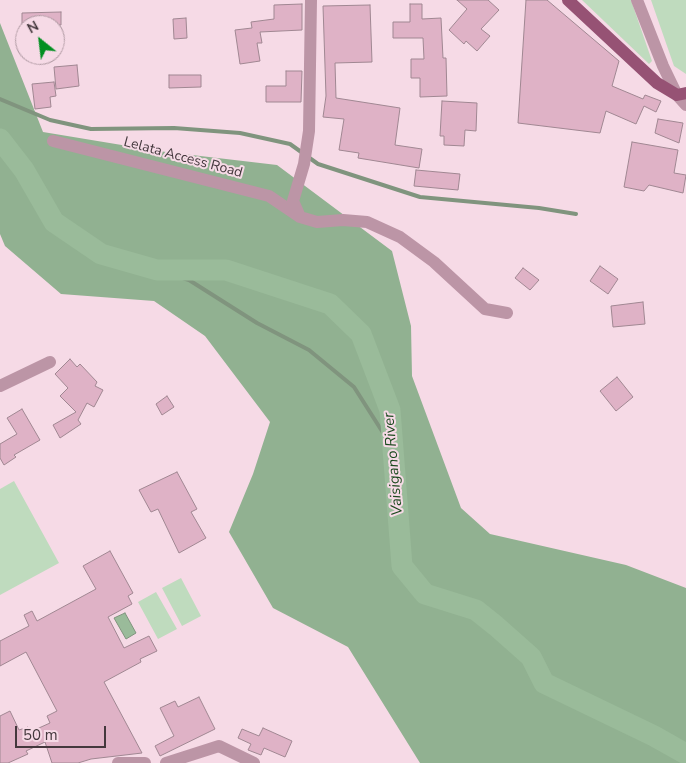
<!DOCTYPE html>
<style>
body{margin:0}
#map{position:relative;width:686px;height:763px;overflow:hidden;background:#f6dae6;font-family:"Nunito Sans",sans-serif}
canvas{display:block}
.north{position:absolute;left:15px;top:15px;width:50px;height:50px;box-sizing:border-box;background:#f6dae6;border:1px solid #af99a2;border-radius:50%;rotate:331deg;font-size:14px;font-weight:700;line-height:20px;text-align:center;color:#44383d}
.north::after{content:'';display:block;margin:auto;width:18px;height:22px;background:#028f21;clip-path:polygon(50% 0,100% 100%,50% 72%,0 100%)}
.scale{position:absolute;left:15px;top:726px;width:91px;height:22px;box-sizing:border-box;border:2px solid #44383d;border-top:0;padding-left:6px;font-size:15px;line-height:18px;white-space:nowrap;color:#44383d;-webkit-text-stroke:4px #f6dae6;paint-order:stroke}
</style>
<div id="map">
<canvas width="686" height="763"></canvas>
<div class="north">N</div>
<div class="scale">50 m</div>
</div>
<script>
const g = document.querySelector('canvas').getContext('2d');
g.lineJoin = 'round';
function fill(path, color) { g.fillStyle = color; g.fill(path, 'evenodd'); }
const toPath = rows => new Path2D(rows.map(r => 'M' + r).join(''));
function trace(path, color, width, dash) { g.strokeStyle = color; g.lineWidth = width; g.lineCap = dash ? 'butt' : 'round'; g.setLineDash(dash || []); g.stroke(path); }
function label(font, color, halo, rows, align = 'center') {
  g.font = font + ' "Nunito Sans",sans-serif'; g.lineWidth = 4; g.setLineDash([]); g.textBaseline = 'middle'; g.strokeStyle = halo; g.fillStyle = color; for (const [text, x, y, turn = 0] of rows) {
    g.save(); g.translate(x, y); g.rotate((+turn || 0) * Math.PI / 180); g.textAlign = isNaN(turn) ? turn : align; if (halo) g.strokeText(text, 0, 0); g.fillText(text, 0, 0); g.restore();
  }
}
fill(toPath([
 [582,0,631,0,652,61,649,64],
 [651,0,686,0,686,74,674,66],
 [14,481,59,563,0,595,0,489],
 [181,578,201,616,182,626,162,588],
 [156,592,177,629,158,639,138,602]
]), '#bfdbbe');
fill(toPath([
 [0,23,43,132,158,151,277,165,392,251,411,326,412,376,461,508,490,534,626,565,686,588,686,763,420,763,348,647,273,608,229,532,253,474,270,422,205,336,154,301,61,294,5,246,0,234]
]), '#91b191');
const water = toPath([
 [125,613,136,633,126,639,114,618,125,613]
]);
fill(water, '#9abb9a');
trace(water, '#80947e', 1);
trace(toPath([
 [0,99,50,120,91,129,174,128,240,133,290,144,318,164,420,197,539,208,576,214],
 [157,270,189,280,257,323,309,350,354,387,394,450]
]), '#80947e', 4);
trace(toPath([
 [0,139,24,170,54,222,101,254,157,270,226,270,330,304,361,334,390,410,402,566,425,594,476,610,496,626,531,657,544,683,654,736,686,754]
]), '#9abb9a', 21);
const building = toPath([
 [457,0,488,0,499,10,481,29,490,36,477,51,466,41,464,44,449,30,467,9,457,0],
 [526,0,547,0,619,61,612,86,643,99,645,95,661,101,656,112,644,106,636,124,606,111,600,133,518,123,526,0],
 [302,4,302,30,260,32,262,43,257,43,260,61,240,64,235,30,252,28,251,22,274,19,274,5,302,4],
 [410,4,422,4,422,19,441,18,443,58,446,58,447,96,420,97,420,78,411,78,411,59,424,59,423,38,393,38,393,22,410,22,410,4],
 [370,5,372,62,335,63,336,98,400,108,395,145,422,149,419,168,358,158,359,153,339,150,344,119,323,117,326,96,323,6,370,5],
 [61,12,61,25,22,25,22,13,61,12],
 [186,18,187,38,174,39,173,19,186,18],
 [77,65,79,86,56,89,54,67,77,65],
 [286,71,302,71,301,102,266,102,266,86,286,86,286,71],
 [169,75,201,75,201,87,169,88,169,75],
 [54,82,56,96,50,97,51,107,35,109,32,84,54,82],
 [442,101,477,103,476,131,465,130,464,146,444,145,444,136,440,136,442,101],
 [658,119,683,123,679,143,655,133,658,119],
 [632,142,678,150,674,173,686,175,683,193,649,185,644,191,624,187,632,142],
 [416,170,460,174,458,190,414,186,416,170],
 [600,266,618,279,608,294,590,281,600,266],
 [523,268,539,280,530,290,515,278,523,268],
 [643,302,645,324,613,327,611,306,643,302],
 [70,359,77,367,80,364,97,382,95,386,103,390,94,407,87,403,78,420,81,424,60,438,53,425,76,412,60,396,68,388,55,374,70,359],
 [617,377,633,397,616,411,600,391,617,377],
 [167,396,174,407,162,415,156,404,167,396],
 [22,409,40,440,14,455,16,457,4,465,0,458,0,444,17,434,7,418,22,409],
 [177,472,197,509,191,512,206,538,179,553,158,509,151,512,139,490,177,472],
 [110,551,133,593,128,596,132,604,108,617,124,648,149,636,157,651,140,659,141,662,104,682,142,753,91,759,78,763,52,763,45,742,26,751,28,754,8,763,0,763,0,716,10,711,19,730,28,727,30,732,50,723,47,716,57,711,26,652,0,666,0,641,29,626,24,615,32,611,37,621,96,589,83,566,110,551],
 [199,697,215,729,160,756,155,746,174,736,160,708,175,701,178,707,199,697],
 [263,728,292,741,285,757,264,748,261,755,248,750,251,744,238,738,242,729,259,736,263,728]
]);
fill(building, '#dfb2c6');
trace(building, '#a08792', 1);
trace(toPath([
 [311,0,309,131,304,164,293,201,300,217,317,222,343,220,367,222,400,237,434,262,485,309,507,313],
 [637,0,663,66,677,95,686,105],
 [53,141,269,196,300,217],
 [0,386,50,362],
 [118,763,145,763],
 [166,763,219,746,254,763]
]), '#bc95a6', 12);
trace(toPath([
 [568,0,657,83,677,95,686,93]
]), '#965274', 12);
label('14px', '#44383d', '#f6dae6', [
 ["Lelata Access Road",183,158,15]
]);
label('italic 15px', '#1a491d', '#f6dae6', [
 ["Vaisigano River",394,464,-95]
]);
</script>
